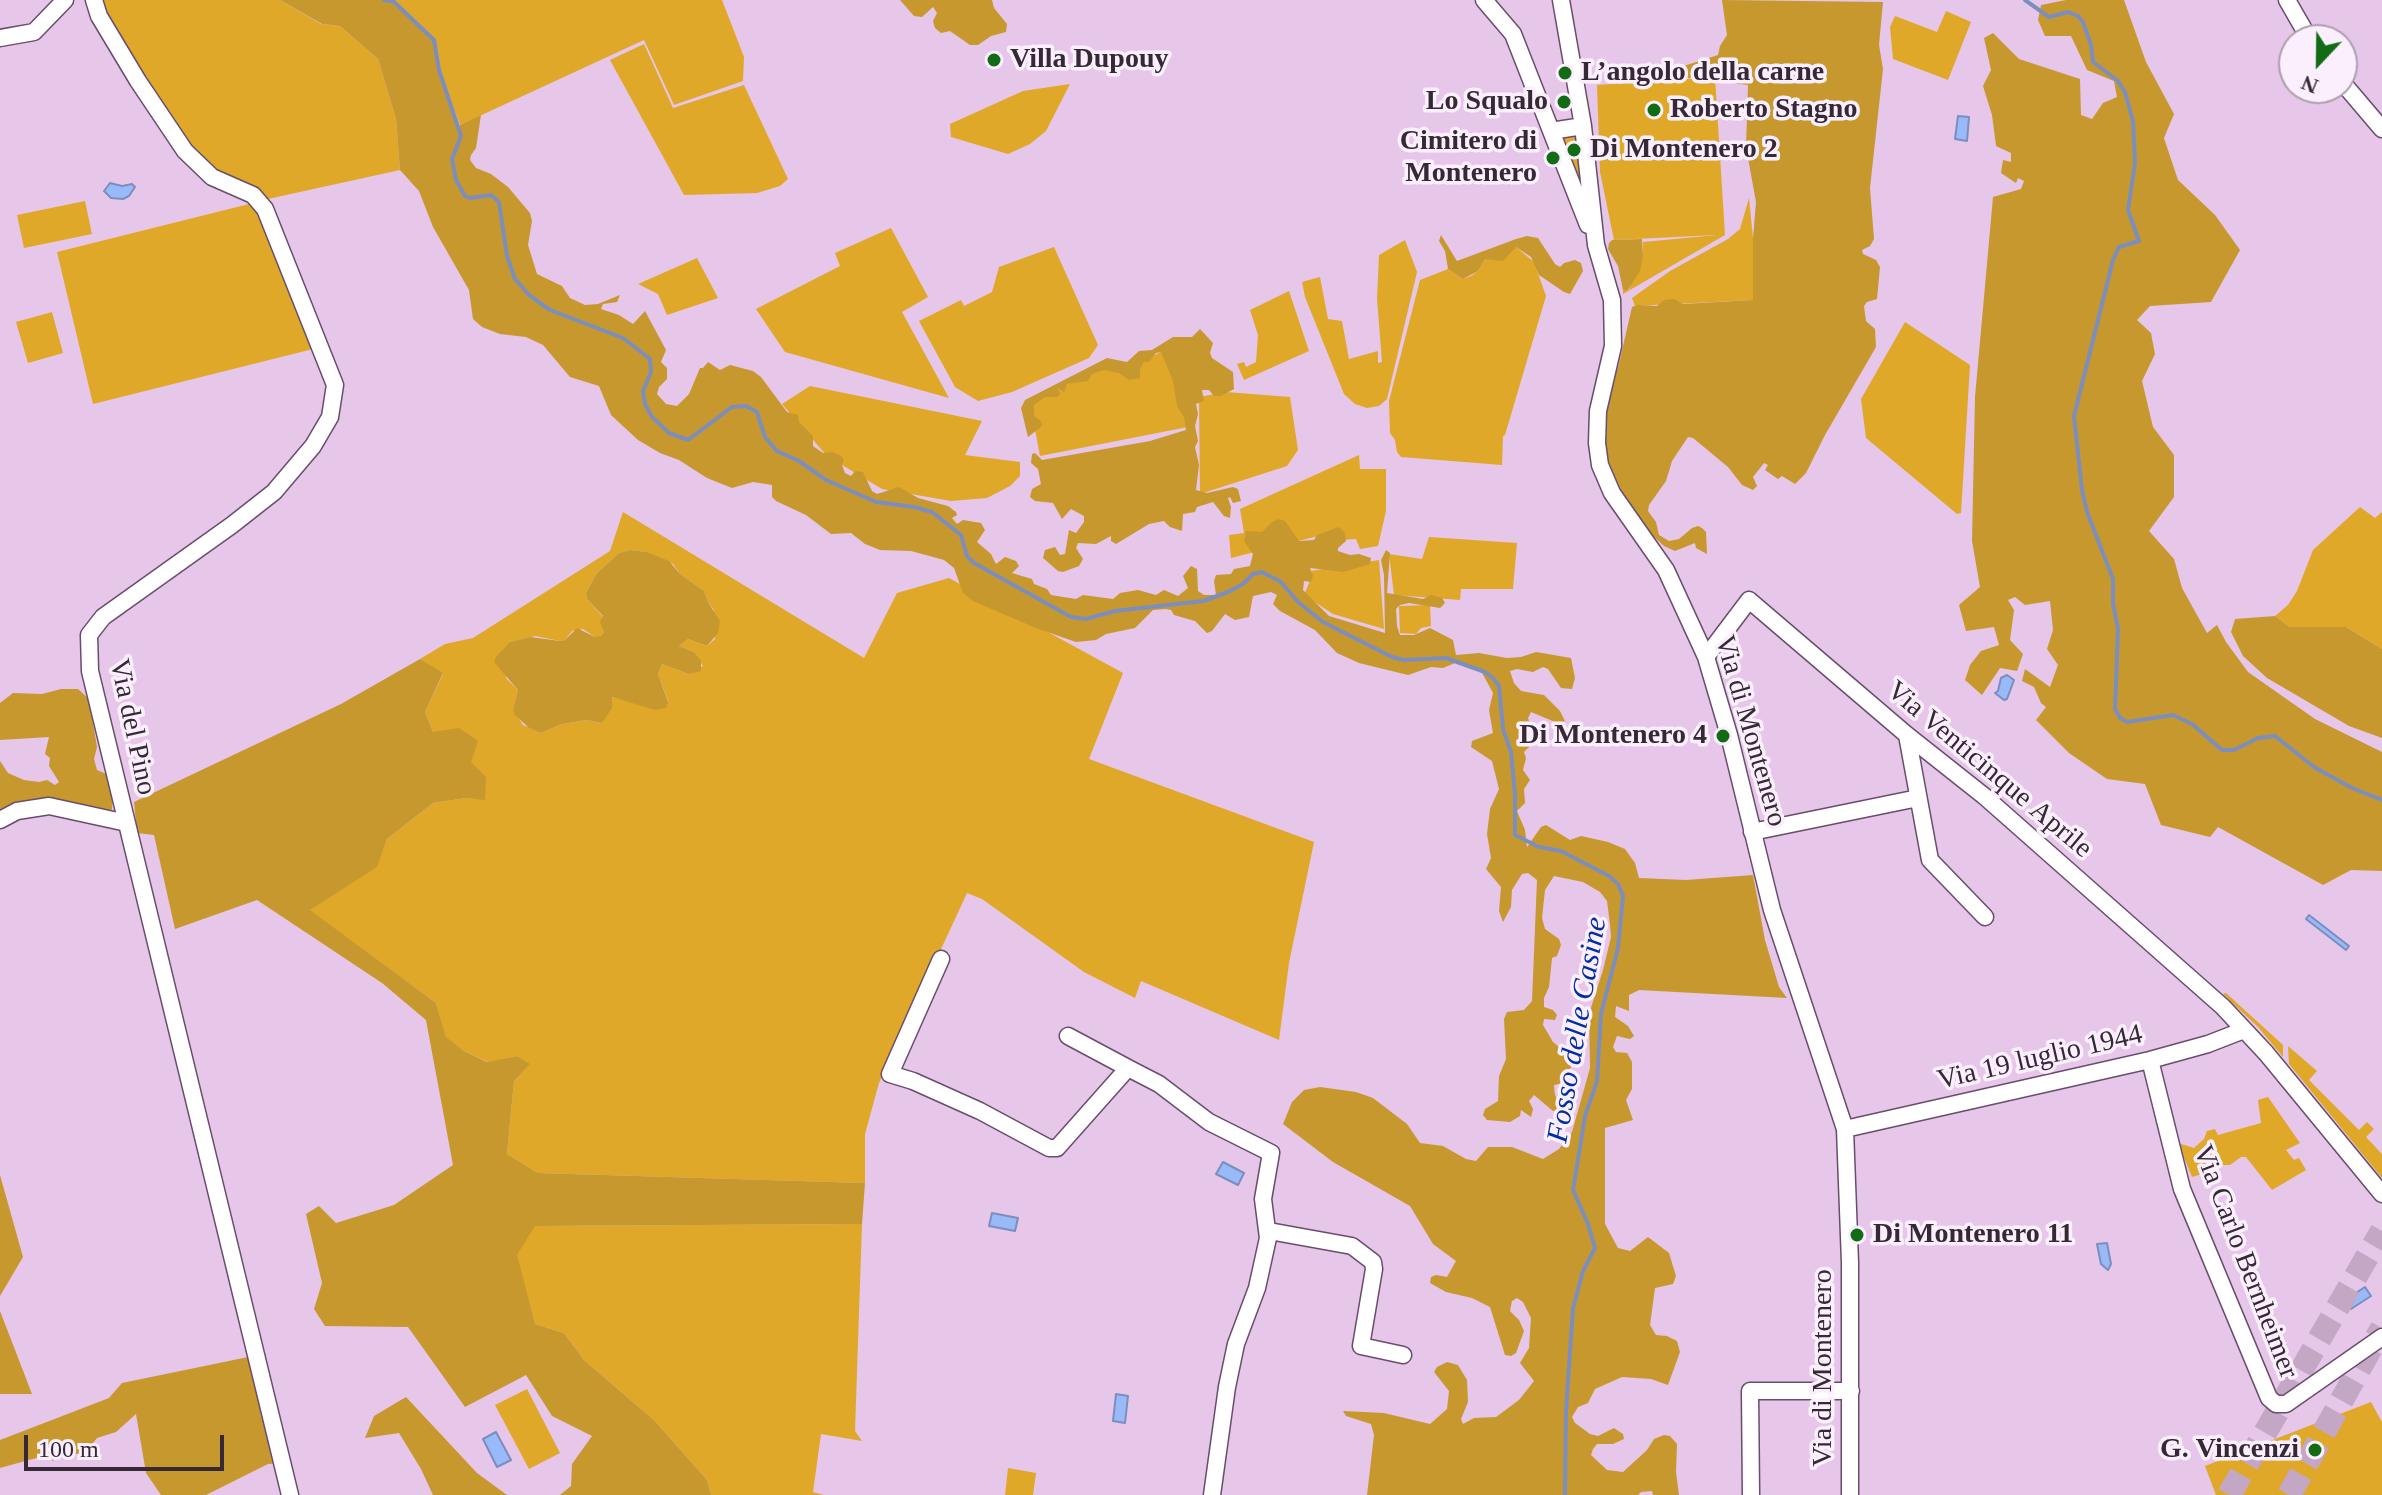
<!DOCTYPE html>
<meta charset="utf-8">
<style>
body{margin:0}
#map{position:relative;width:2382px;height:1495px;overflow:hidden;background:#e6c6e9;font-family:Georgia,serif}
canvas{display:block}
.north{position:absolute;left:2278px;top:24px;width:80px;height:80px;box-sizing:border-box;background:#fceffd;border:2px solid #aca0ad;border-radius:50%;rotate:202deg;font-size:22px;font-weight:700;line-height:32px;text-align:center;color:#352936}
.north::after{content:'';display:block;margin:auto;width:28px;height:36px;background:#126c15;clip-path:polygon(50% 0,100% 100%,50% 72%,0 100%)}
.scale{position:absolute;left:24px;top:1435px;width:200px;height:36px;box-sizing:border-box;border:4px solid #352936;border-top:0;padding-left:10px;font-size:24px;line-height:28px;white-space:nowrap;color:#352936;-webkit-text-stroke:6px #fceffd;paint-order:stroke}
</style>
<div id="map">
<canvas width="2382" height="1495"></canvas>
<div class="north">N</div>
<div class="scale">100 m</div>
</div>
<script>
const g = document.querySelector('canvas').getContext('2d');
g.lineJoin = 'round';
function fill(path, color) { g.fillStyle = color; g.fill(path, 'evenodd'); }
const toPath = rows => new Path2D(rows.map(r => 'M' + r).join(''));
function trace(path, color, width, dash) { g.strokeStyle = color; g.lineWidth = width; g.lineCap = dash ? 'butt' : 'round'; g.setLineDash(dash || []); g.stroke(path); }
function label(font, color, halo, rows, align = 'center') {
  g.font = font + ' Georgia,serif'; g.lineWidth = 7; g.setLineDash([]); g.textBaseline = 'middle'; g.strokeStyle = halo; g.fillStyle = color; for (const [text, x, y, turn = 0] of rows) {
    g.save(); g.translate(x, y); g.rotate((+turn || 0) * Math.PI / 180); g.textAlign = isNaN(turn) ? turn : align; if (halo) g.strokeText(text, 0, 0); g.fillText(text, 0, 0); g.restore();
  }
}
fill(toPath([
 [99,0,280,0,321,24,340,26,378,59,396,119,400,170,268,199,256,190,225,178,192,150,148,83],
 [392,0,722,0,744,57,743,81,674,105,644,40,460,125,439,70,434,40],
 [1946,11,1971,22,1948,80,1893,59,1890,27,1895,16,1937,32],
 [644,44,673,108,744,85,788,179,780,186,757,193,684,195,610,60],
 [1715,77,1725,235,1623,294,1623,290,1629,290,1643,256,1643,242,1717,235,1614,240,1600,172,1597,85],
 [1070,84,1046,131,1030,144,1008,154,951,137,950,124,1023,91],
 [1577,137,1582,175,1575,176,1564,138],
 [1749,198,1753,238,1753,300,1635,306,1632,298,1670,271,1728,239,1740,229],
 [85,201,92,234,24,248,17,215],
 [253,203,260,208,313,349,93,404,57,252],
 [891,228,928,297,902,312,949,398,785,352,756,309,840,266,835,253],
 [1405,240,1417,272,1387,399,1379,406,1367,408,1355,404,1344,394,1305,297,1302,282,1320,277,1328,319,1342,321,1349,359,1378,351,1378,363,1382,362,1377,299,1379,255],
 [1054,247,1098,345,1089,358,1012,392,978,401,955,387,919,321,961,300,964,306,992,292,999,267],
 [1516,247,1534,262,1546,296,1505,435,1503,436,1502,465,1401,457,1397,452,1395,440,1390,433,1389,401,1420,280,1448,269,1463,279,1471,276,1478,271,1485,259,1494,258],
 [697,258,718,298,667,315,658,294,638,284],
 [1289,291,1309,351,1244,380,1237,364,1244,362,1246,367,1256,362,1258,335,1250,310],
 [52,312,63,353,28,363,16,322],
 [1905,322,1970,365,1961,513,1957,514,1866,438,1861,399],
 [1166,349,1188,427,1040,456,1033,419,1034,401,1102,367,1123,372],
 [810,386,982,421,965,455,1020,462,1020,476,1010,486,987,498,951,501,882,489,827,456,782,404],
 [1226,392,1290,397,1298,450,1287,466,1200,494,1199,397],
 [1359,455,1360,469,1386,469,1386,511,1378,546,1360,549,1356,539,1339,540,1334,532,1231,558,1229,535,1244,533,1240,509],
 [2360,507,2375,518,2382,512,2382,649,2346,627,2290,627,2275,616,2288,605,2297,591,2313,550],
 [623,512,864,658,897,593,949,578,1123,673,1089,759,1314,842,1289,963,1279,1040,1141,981,1135,998,1084,972,982,899,967,893,879,1083,865,1134,865,1183,538,1173,507,1154,514,1081,529,1064,517,1056,488,1062,464,1051,446,1038,436,1003,309,910,376,867,387,839,433,803,466,798,485,799,433,732,425,712,443,674,420,659,445,644,473,638,610,551],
 [630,550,647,552,673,564,680,574,704,591,708,602,714,610,715,639,707,646,688,639,679,646,694,652,703,666,689,674,662,664,658,674,668,701,631,702,611,697,602,723,587,720,562,724,541,733,523,725,513,709,518,690,506,678,510,642,535,636,560,641,565,640,572,631,583,629,595,637,600,637,604,632,603,617,587,599,586,593,597,573,619,553],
 [1429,537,1517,543,1513,589,1461,589,1460,600,1394,595,1389,554,1422,559],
 [1379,560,1384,629,1333,614,1304,595,1310,581,1305,572],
 [1430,605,1431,626,1421,628,1416,634,1400,633,1399,606],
 [2226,993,2283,1045,2283,1057,2258,1027,2223,994],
 [2288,1046,2317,1071,2309,1080,2359,1130,2367,1122,2374,1129,2366,1137,2382,1154,2382,1178,2289,1064],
 [2268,1097,2300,1143,2286,1150,2294,1160,2299,1158,2306,1170,2272,1190,2246,1157,2241,1157,2230,1165,2207,1165,2205,1173,2192,1177,2178,1143,2194,1148,2204,1139,2207,1131,2215,1129,2218,1135,2261,1123,2258,1100],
 [862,1224,855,1431,862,1441,821,1434,813,1492,824,1495,711,1495,707,1480,655,1421,584,1360,564,1333,535,1324,516,1256,534,1226],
 [527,1389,560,1453,529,1469,495,1405],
 [2371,1402,2382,1422,2382,1495,2216,1495,2205,1466],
 [1008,1468,1036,1473,1033,1495,1005,1495]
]), '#dfa829');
fill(toPath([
 [280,0,392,0,429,33,434,40,439,70,459,132,460,125,481,115,476,148,471,155,470,160,476,168,491,174,508,187,530,213,532,221,528,245,537,274,562,286,570,298,585,305,598,304,620,295,617,302,603,304,601,309,619,315,633,324,645,311,666,350,661,362,667,368,667,379,659,387,657,394,666,404,677,406,689,394,700,368,703,368,708,362,720,370,730,365,753,371,761,377,787,412,798,415,799,422,813,436,813,446,823,453,832,452,841,456,844,460,842,465,845,473,851,476,855,471,863,472,872,491,877,494,899,487,918,498,948,506,956,512,957,515,952,518,957,524,963,520,981,523,985,530,977,542,991,554,996,564,1005,557,1016,561,1019,566,1012,573,1032,579,1034,584,1047,589,1051,595,1076,599,1083,595,1113,599,1120,593,1138,590,1156,595,1164,590,1178,596,1188,588,1183,576,1191,566,1197,569,1198,591,1204,595,1216,595,1214,581,1216,575,1231,574,1234,569,1250,566,1253,554,1244,541,1246,531,1262,532,1272,522,1279,519,1285,521,1299,541,1314,540,1317,535,1339,527,1345,533,1346,541,1338,548,1338,551,1350,555,1359,554,1371,558,1370,564,1343,572,1310,568,1313,576,1311,582,1304,581,1303,590,1329,616,1385,633,1384,575,1381,560,1386,550,1390,553,1387,593,1423,599,1431,595,1442,598,1445,603,1440,608,1409,603,1400,605,1396,609,1397,626,1400,635,1414,635,1430,628,1453,640,1456,655,1479,653,1507,658,1521,657,1536,652,1571,658,1575,678,1572,689,1561,688,1548,669,1543,667,1533,672,1517,669,1510,671,1514,683,1521,691,1544,695,1560,711,1565,721,1560,724,1531,712,1528,718,1530,724,1541,735,1524,752,1526,758,1523,770,1530,780,1524,789,1525,803,1517,811,1525,830,1527,847,1541,827,1546,825,1570,840,1581,836,1608,842,1625,849,1635,863,1639,878,1686,880,1753,875,1765,940,1779,987,1787,998,1639,990,1629,995,1629,1011,1616,1006,1615,1017,1628,1026,1634,1036,1630,1039,1617,1036,1613,1047,1616,1052,1627,1053,1632,1062,1632,1089,1626,1100,1633,1120,1605,1128,1605,1224,1618,1248,1630,1251,1648,1237,1669,1253,1676,1276,1673,1284,1655,1288,1650,1325,1656,1335,1667,1336,1677,1341,1680,1352,1668,1385,1651,1379,1622,1377,1595,1389,1588,1403,1578,1407,1572,1417,1575,1423,1590,1434,1598,1436,1614,1428,1623,1434,1624,1439,1613,1444,1597,1444,1593,1449,1591,1455,1607,1470,1623,1472,1647,1450,1654,1439,1664,1435,1670,1436,1677,1444,1676,1472,1679,1495,1653,1495,1652,1491,1641,1492,1638,1495,1367,1495,1374,1435,1371,1424,1346,1416,1343,1411,1384,1413,1430,1424,1447,1409,1449,1391,1434,1372,1437,1367,1447,1362,1458,1365,1467,1380,1468,1402,1461,1419,1463,1424,1474,1418,1496,1417,1519,1400,1534,1381,1520,1363,1529,1348,1531,1318,1523,1302,1517,1298,1512,1301,1510,1311,1519,1320,1524,1331,1516,1353,1511,1356,1505,1355,1490,1307,1472,1298,1446,1292,1430,1283,1431,1277,1436,1275,1447,1277,1456,1261,1433,1244,1410,1206,1333,1162,1283,1124,1292,1102,1304,1090,1320,1087,1356,1092,1373,1098,1407,1124,1420,1143,1443,1146,1466,1159,1476,1161,1488,1147,1512,1147,1543,1159,1559,1149,1572,1132,1590,1068,1589,1014,1603,970,1611,937,1610,925,1607,901,1600,892,1583,882,1554,876,1545,890,1542,918,1545,929,1559,939,1561,945,1557,956,1552,958,1549,987,1544,998,1544,1007,1553,1010,1557,1015,1555,1020,1544,1019,1543,1025,1553,1042,1570,1056,1571,1067,1567,1077,1559,1084,1554,1085,1555,1095,1560,1106,1559,1111,1553,1111,1534,1095,1529,1101,1533,1109,1531,1117,1521,1110,1520,1116,1510,1122,1487,1120,1483,1115,1485,1109,1498,1101,1499,1076,1506,1059,1504,1019,1507,1012,1524,1010,1532,1001,1537,880,1528,873,1522,874,1512,890,1511,907,1503,922,1499,911,1501,887,1486,869,1491,858,1487,834,1490,809,1499,789,1492,761,1471,747,1472,741,1493,733,1489,710,1493,693,1481,671,1455,663,1443,668,1431,667,1408,675,1359,663,1337,653,1315,630,1280,611,1273,604,1277,595,1271,592,1253,596,1249,617,1235,620,1225,614,1212,631,1207,633,1195,621,1174,615,1171,610,1166,609,1153,610,1135,628,1106,634,1096,640,1076,642,1036,628,973,601,963,593,954,568,944,560,911,551,880,550,865,544,851,533,831,534,806,515,776,501,772,497,772,485,753,482,732,488,707,478,679,460,660,453,638,440,611,415,599,386,570,377,543,345,526,337,500,334,482,327,473,319,469,290,433,227,419,191,400,170,396,119,378,59,340,26,322,24],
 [900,0,992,0,994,8,1007,24,1006,32,991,36,978,45,970,45,950,31,941,33,935,28,933,21,937,13,933,7,922,17,914,16],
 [1722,0,1883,2,1879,45,1883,69,1870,188,1874,239,1870,246,1862,250,1863,254,1876,260,1880,267,1877,299,1867,302,1864,306,1866,321,1875,329,1876,347,1825,435,1806,473,1795,484,1782,476,1778,479,1765,470,1768,465,1764,463,1753,477,1757,486,1753,490,1742,485,1728,467,1693,438,1688,437,1672,461,1666,481,1649,505,1648,511,1656,522,1659,535,1669,541,1679,539,1692,528,1698,526,1702,528,1706,532,1707,554,1696,548,1695,543,1675,551,1664,546,1651,534,1631,511,1603,452,1606,415,1612,391,1611,382,1618,368,1632,307,1637,305,1657,306,1664,300,1674,299,1683,304,1753,300,1753,238,1756,202,1746,147,1748,85,1724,82,1711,77,1663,79,1654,83,1644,79,1659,71,1668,71,1718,55,1720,46,1727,35],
 [2066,0,2124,0,2146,62,2174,114,2164,138,2178,180,2215,215,2240,250,2211,302,2150,306,2137,320,2151,333,2155,354,2142,381,2153,427,2174,455,2174,497,2149,531,2174,559,2182,588,2207,633,2217,625,2226,642,2248,672,2315,719,2382,752,2382,871,2351,870,2323,885,2218,827,2210,837,2161,825,2145,784,2107,779,2069,753,2036,720,2046,707,2041,703,2034,687,2022,681,2025,669,2050,687,2058,665,2047,649,2053,630,2050,601,2025,605,2015,597,2008,600,2014,610,2010,640,2023,654,2017,671,2000,668,1982,695,1965,680,1970,665,1981,651,1999,645,1994,627,1966,631,1959,605,1980,587,1972,541,1975,397,1993,197,2021,189,2024,181,2018,178,2016,183,2001,173,2003,160,2011,162,2011,153,1996,146,1992,115,1983,86,1991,70,1984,38,1993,33,2019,59,2080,79,2081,115,2092,119,2103,103,2117,97,2114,81,2087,70,2071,36,2045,36,2038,20,2041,5],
 [1441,235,1457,261,1516,239,1527,236,1538,238,1555,264,1560,267,1564,263,1575,260,1581,263,1583,271,1570,294,1564,292,1539,275,1531,257,1516,247,1503,261,1485,259,1478,271,1463,279,1448,269,1445,251,1439,241],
 [1642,239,1643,256,1640,271,1628,290,1623,290,1618,266,1608,249,1609,243,1612,240],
 [1200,329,1213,343,1210,353,1212,358,1233,372,1234,389,1221,396,1214,396,1209,390,1202,390,1204,401,1196,404,1198,414,1195,426,1198,441,1195,447,1199,465,1196,490,1207,493,1233,487,1238,489,1241,501,1233,503,1230,497,1228,498,1231,507,1230,518,1224,516,1213,502,1197,507,1195,512,1183,514,1182,531,1170,527,1164,521,1149,524,1116,544,1111,541,1111,536,1096,544,1078,543,1076,548,1083,559,1079,566,1063,572,1058,571,1043,558,1045,550,1055,547,1060,555,1065,554,1069,530,1076,533,1084,522,1084,516,1071,509,1062,519,1053,503,1035,501,1030,497,1032,489,1041,484,1038,469,1031,463,1032,454,1035,453,1042,460,1150,441,1186,430,1184,417,1177,406,1173,381,1161,352,1156,353,1149,362,1144,362,1140,369,1140,378,1129,380,1119,373,1104,370,1092,374,1088,381,1067,384,1064,392,1058,388,1060,394,1057,397,1045,397,1034,405,1034,416,1041,421,1042,426,1028,437,1021,408,1025,400,1107,358,1127,362,1139,351,1152,350,1173,337,1192,337],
 [630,550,647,552,669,561,680,574,704,591,708,602,720,621,718,633,707,646,688,639,679,646,694,652,701,661,701,671,689,674,662,664,658,674,668,702,666,708,655,710,612,697,612,708,602,723,587,720,562,724,541,733,529,728,515,715,513,709,518,690,494,662,496,657,510,642,530,637,560,641,565,640,577,628,595,637,601,636,604,632,600,622,603,616,587,599,586,593,597,573,619,553],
 [2275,616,2290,627,2346,627,2382,649,2382,738,2349,726,2267,678,2243,656,2231,632,2235,619],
 [420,659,443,673,425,712,433,732,459,728,478,741,471,762,486,777,485,800,466,798,433,803,387,839,377,867,310,910,436,1003,446,1037,464,1051,487,1062,517,1056,530,1064,514,1081,507,1154,538,1173,865,1183,862,1224,535,1226,517,1255,535,1324,564,1333,584,1360,655,1421,707,1480,711,1495,560,1495,571,1486,572,1464,592,1436,552,1416,526,1375,465,1407,408,1327,325,1326,314,1309,322,1283,306,1214,319,1206,336,1223,394,1205,453,1165,426,1020,382,983,257,900,175,929,154,835,137,833,134,802,341,704],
 [61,689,78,689,89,699,97,747,94,759,97,770,113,777,112,809,109,814,0,812,0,761,8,773,24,780,39,782,47,780,55,785,59,782,49,766,50,758,45,754,49,737,0,740,0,703,13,693,42,694],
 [0,1175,23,1257,0,1296],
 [0,1311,32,1394,0,1394],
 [253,1356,282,1463,268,1464,206,1495,161,1495,146,1473,136,1414,116,1432,97,1438,86,1452,71,1455,60,1451,53,1461,47,1455,0,1468,0,1440,109,1398,122,1383],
 [406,1397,477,1473,507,1495,433,1495,421,1469,399,1433,365,1438,374,1416]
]), '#c7982e');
const water = toPath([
 [1958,116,1969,117,1967,141,1955,139,1958,116],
 [110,183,122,186,132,184,135,187,129,196,123,199,111,198,104,191,110,183],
 [2007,675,2014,680,2007,699,2004,700,1995,693,1998,691,2001,678,2007,675],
 [2309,915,2349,946,2346,950,2306,919,2309,915],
 [1223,1162,1244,1173,1238,1185,1216,1174,1223,1162],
 [992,1213,1018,1218,1015,1231,989,1226,992,1213],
 [2107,1243,2111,1264,2108,1270,2101,1264,2097,1244,2107,1243],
 [2365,1287,2371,1296,2351,1309,2345,1300,2365,1287],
 [1116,1394,1128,1396,1125,1423,1113,1421,1116,1394],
 [496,1432,511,1460,497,1467,483,1439,496,1432]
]);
fill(water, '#99baf9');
trace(water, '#7b8ebe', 2);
trace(toPath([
 [384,0,393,1],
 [392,0,434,40,439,70,461,136,452,159,456,180,465,196,470,198,491,195,499,202,507,256,515,279,529,295,550,310,623,338,650,359,651,372,643,391,645,404,652,417,669,433,688,440,732,407,746,406,757,412,765,437,777,451,799,461,826,480,876,502,914,507,932,512,961,535,967,556,974,563,1071,617,1086,619,1115,611,1203,601,1228,592,1243,584,1253,574,1262,572,1281,582,1298,602,1323,622,1392,657,1404,660,1446,658,1485,672,1493,678,1499,686,1503,729,1511,752,1515,794,1515,835,1539,847,1561,851,1609,876,1618,884,1623,896,1618,948,1601,1014,1597,1081,1585,1116,1573,1190,1588,1224,1595,1248,1583,1271,1573,1308,1566,1411,1565,1495],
 [2025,0,2049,17,2068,12,2078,16,2083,22,2091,45,2093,62,2118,81,2125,92,2133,121,2135,163,2128,210,2139,241,2119,247,2113,260,2074,416,2082,490,2087,512,2113,579,2113,604,2118,629,2115,709,2120,718,2127,722,2173,715,2192,724,2222,750,2234,750,2258,738,2275,736,2314,767,2352,788,2382,800]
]), '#7b8ebe', 4);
trace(toPath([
 [2229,1495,2382,1231],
 [2289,1495,2382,1328]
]), '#c3a7c5', 24, [24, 12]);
const minor = toPath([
 [94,0,99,16,138,81,185,151,212,177,253,195,265,209,335,385,330,417,313,446,274,492,232,525,103,617,89,635,90,671,290,1495],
 [1484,0,1513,34,1588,225],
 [1561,0,1583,126,1596,245,1612,300,1613,346,1598,411,1597,443,1600,465,1612,493,1666,570,1706,657,1729,735,1772,910,1845,1129,1850,1263,1850,1495],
 [2287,0,2310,40],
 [0,38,34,32,65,0],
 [2342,82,2382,129],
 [1551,131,1583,126],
 [1706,657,1749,600,1907,735,1984,796,2223,1007,2266,1053,2382,1194],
 [1907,735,1930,860,1985,917],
 [0,820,17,811,49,806,127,823],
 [1752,832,1918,798],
 [941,959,890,1074,913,1081,980,1111,1049,1148,1057,1148,1128,1068,1159,1084,1209,1122,1271,1153,1263,1199,1268,1238,1257,1288,1236,1344,1227,1387,1212,1495],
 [1068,1036,1128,1068],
 [2150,1060,2182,1189,2269,1398,2276,1404,2286,1404,2382,1337],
 [1845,1129,2150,1060,2208,1044,2244,1030],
 [1269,1231,1352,1246,1373,1262,1374,1269,1361,1346,1403,1355],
 [1751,1495,1750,1391,1851,1391]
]);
trace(minor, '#694d6c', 19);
trace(minor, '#fff', 16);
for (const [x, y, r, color] of [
 [994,60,8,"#126c15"],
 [1565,73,8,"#126c15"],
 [1564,102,8,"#126c15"],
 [1654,110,8,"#126c15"],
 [1574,150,8,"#126c15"],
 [1553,158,8,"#126c15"],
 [1723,736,8,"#126c15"],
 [1857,1235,8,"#126c15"],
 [2315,1450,8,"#126c15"]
]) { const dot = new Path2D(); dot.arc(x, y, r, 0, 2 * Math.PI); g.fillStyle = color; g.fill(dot); trace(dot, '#fceffd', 3); }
label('bold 28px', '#352936', '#fceffd', [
 ["Villa Dupouy",1010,60],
 ["L’angolo della carne",1581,73],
 ["Lo Squalo",1548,102,"right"],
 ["Roberto Stagno",1670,110],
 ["Cimitero di",1537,142,"right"],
 ["Montenero",1537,174,"right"],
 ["Di Montenero 2",1590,150],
 ["Di Montenero 4",1707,736,"right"],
 ["Di Montenero 11",1873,1235],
 ["G. Vincenzi",2299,1450,"right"]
], 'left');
label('28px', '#352936', '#fceffd', [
 ["Via del Pino",132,727,78],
 ["Via di Montenero",1750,731,74],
 ["Via Venticinque Aprile",1989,770,40],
 ["Via 19 luglio 1944",2040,1058,-13],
 ["Via Carlo Bernheimer",2245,1262,69],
 ["Via di Montenero",1824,1368,-90]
]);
label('italic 30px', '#002fa4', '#fceffd', [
 ["Fosso delle Casine",1578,1030,-80]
]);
</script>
